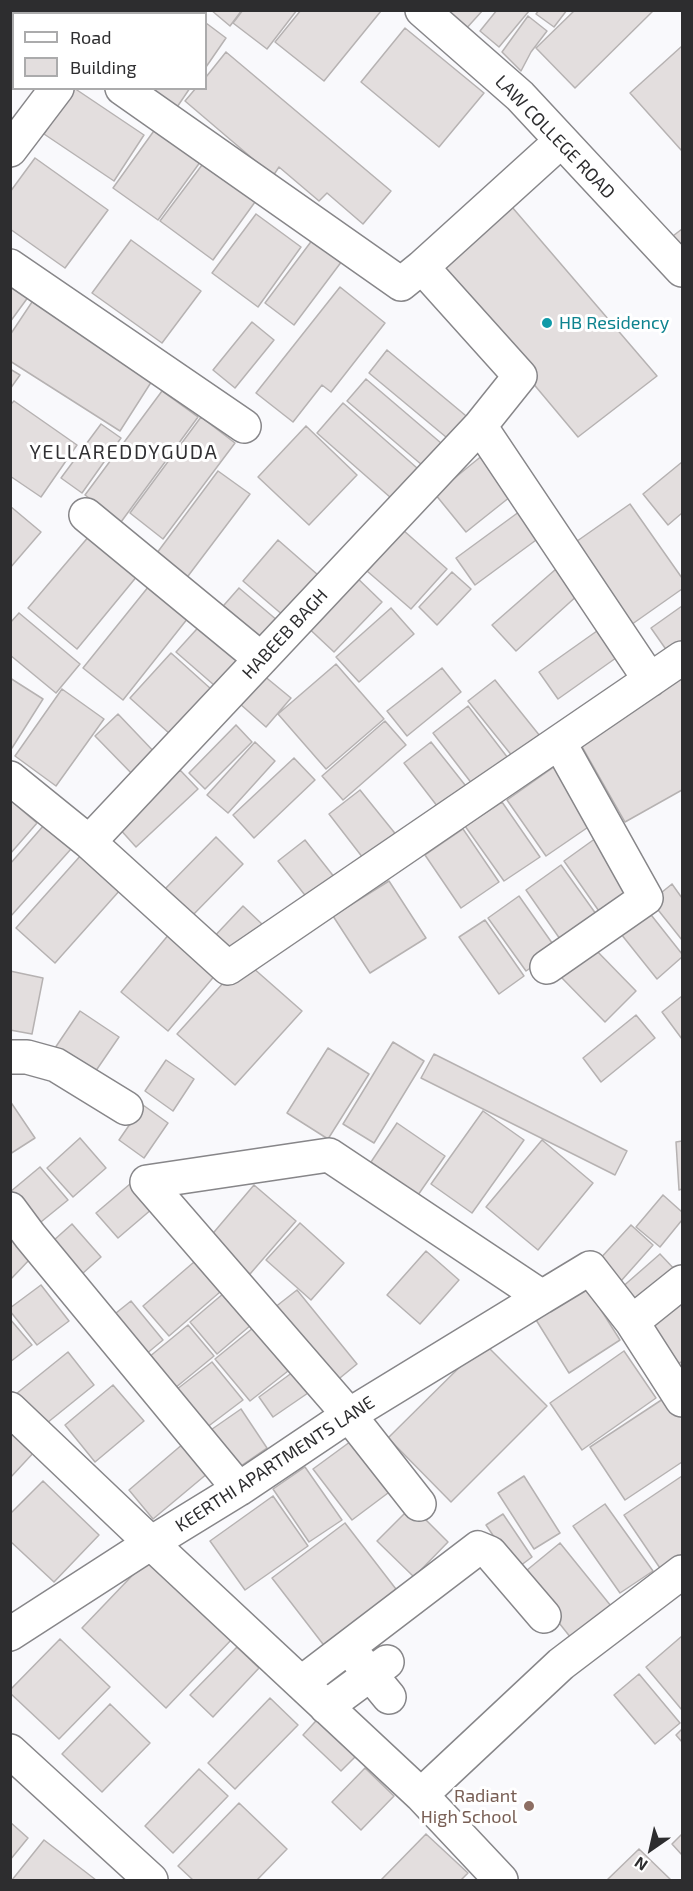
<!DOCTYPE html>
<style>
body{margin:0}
#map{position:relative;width:693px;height:1891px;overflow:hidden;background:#f9f9fc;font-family:"Exo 2",sans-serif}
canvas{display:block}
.frame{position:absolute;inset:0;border:12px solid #2d2d2f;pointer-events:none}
.legend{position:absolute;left:12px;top:12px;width:195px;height:78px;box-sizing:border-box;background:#fff;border:2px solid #ababac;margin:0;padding:8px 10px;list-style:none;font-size:18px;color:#2d2d2f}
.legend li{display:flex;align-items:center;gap:12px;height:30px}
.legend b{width:30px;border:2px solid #ababac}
.north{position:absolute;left:621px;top:1819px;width:60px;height:60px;-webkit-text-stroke:4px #fff;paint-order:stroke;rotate:214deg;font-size:16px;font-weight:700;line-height:24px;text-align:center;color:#2d2d2f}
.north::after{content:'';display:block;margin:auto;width:21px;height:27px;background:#2d2d2f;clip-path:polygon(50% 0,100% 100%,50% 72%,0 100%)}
</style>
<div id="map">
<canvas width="693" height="1891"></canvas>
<div class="frame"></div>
<ul class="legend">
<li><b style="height:8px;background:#fff"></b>Road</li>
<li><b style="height:16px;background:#e3dede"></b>Building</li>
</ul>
<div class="north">N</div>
</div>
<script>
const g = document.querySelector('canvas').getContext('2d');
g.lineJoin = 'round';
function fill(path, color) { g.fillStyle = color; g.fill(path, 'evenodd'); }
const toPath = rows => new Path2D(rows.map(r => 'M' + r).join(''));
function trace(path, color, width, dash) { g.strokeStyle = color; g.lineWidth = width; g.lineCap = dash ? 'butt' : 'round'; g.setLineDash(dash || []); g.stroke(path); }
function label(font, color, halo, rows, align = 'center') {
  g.font = font + ' "Exo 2",sans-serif'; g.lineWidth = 6; g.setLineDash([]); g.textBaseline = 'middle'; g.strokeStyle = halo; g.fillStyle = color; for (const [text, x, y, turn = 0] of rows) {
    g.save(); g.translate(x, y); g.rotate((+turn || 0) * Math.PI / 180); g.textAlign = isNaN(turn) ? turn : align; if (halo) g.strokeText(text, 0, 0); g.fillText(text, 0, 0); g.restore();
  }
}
const building = toPath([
 [74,10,89,10,87,14,78,14,74,10],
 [121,10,172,10,170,14,119,14,121,10],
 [211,10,242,10,230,26,211,10],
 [243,10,297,10,267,49,233,23,243,10],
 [301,10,380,10,381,11,324,81,275,42,301,10],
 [441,10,483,10,464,31,441,10],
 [497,10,529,11,499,47,480,31,497,10],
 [539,10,567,10,554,27,536,14,539,10],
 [575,10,654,10,575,88,536,48,575,10],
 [528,16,547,31,531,52,521,71,502,52,528,16],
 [206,23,226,38,206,67,206,23],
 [405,28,484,93,439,147,361,82,405,28],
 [682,46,682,151,630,93,682,46],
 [226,52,391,191,363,224,327,193,319,201,279,167,273,176,185,101,196,88,206,88,206,77,226,52],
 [74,88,144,135,114,181,44,134,74,88],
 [138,88,190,88,173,113,138,88],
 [161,121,206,154,158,220,113,188,161,121],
 [211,153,263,191,213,260,160,221,211,153],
 [35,158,108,210,65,268,10,229,10,192,35,158],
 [506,200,657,376,578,437,438,270,506,200],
 [256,214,301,247,258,307,212,273,256,214],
 [682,229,682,255,669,239,682,229],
 [316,235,345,257,294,325,265,303,316,235],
 [131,240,201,291,162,343,92,293,131,240],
 [10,273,34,289,10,322,10,273],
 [340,287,385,323,331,392,322,385,293,422,256,393,340,287],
 [36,296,157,373,120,431,10,361,10,335,36,296],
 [252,322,274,340,235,388,213,370,252,322],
 [387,350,471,420,452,442,369,373,387,350],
 [10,369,20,375,10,389,10,369],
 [366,379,448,449,429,471,347,401,366,379],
 [162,391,198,417,121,522,85,495,162,391],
 [14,401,77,445,41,497,10,476,10,405,14,401],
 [343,403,425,475,399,505,317,433,343,403],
 [201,417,235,443,163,539,130,513,201,417],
 [101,424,121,438,82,493,61,478,101,424],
 [306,426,357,475,309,525,258,477,306,426],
 [489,450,520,489,466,532,435,494,489,450],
 [682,462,682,513,668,525,643,494,682,462],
 [218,471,250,494,182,584,151,561,218,471],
 [630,504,682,578,682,589,628,627,570,546,630,504],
 [10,506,41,532,10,568,10,506],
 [527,506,547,532,475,585,456,558,527,506],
 [403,530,447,569,411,609,367,571,403,530],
 [90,535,138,575,77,649,28,608,90,535],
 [278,540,326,582,291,622,243,581,278,540],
 [556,569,579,594,516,651,492,625,556,569],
 [351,572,382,602,334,652,302,622,351,572],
 [452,572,471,589,437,625,419,607,452,572],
 [149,586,188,618,123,700,83,668,149,586],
 [239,588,284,626,263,651,217,613,239,588],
 [682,606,682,651,672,658,651,628,682,606],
 [391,608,414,634,359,682,336,657,391,608],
 [19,613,80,664,56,693,10,655,10,623,19,613],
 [205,620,250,660,222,692,176,652,205,620],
 [604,626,623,653,558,699,539,672,604,626],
 [171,653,211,689,170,734,130,698,171,653],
 [336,664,384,719,326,769,278,714,336,664],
 [442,668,461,692,407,736,387,711,442,668],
 [263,675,291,698,266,727,239,703,263,675],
 [682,676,682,790,625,822,576,736,682,676],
 [10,678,43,699,12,748,10,748,10,678],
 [495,680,544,741,517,762,468,701,495,680],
 [62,689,104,719,56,786,15,756,62,689],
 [468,706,511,762,476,789,433,733,468,706],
 [118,714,159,757,136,778,95,736,118,714],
 [385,721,406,745,343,800,322,776,385,721],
 [236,725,252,742,205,789,189,773,236,725],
 [255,742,275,761,228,813,207,795,255,742],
 [431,742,469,790,441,811,404,763,431,742],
 [294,758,315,780,254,838,233,815,294,758],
 [561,762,600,819,546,856,507,800,561,762],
 [180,770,198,789,136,847,118,827,180,770],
 [360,790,402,842,370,867,329,814,360,790],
 [10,800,37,823,10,854,10,800],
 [502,802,540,857,504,881,465,826,502,802],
 [44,825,71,849,10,917,10,864,44,825],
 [463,829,499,882,461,908,425,855,463,829],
 [216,837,243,864,188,920,161,893,216,837],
 [596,838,634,890,601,914,564,861,596,838],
 [305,840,335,878,308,899,278,861,305,840],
 [90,845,129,880,55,963,16,928,90,845],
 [561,865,596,914,560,939,526,890,561,865],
 [389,881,426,938,370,973,333,916,389,881],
 [672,884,682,898,682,940,651,901,672,884],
 [519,896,557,950,526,971,488,918,519,896],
 [243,906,264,926,230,961,210,941,243,906],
 [648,911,682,954,682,957,657,979,621,934,648,911],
 [485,920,524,976,499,994,459,937,485,920],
 [175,927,222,967,168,1031,121,992,175,927],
 [592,946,636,991,605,1022,561,977,592,946],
 [244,960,302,1011,235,1085,177,1034,244,960],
 [10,971,43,978,32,1034,10,1030,10,971],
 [682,996,682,1039,662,1012,682,996],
 [80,1011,119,1037,93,1075,55,1048,80,1011],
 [636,1015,655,1038,601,1082,583,1058,636,1015],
 [393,1042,424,1061,374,1143,343,1124,393,1042],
 [328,1048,369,1074,328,1139,287,1113,328,1048],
 [434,1054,627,1151,615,1175,421,1078,434,1054],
 [166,1060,194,1079,173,1111,145,1091,166,1060],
 [10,1101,35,1138,10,1154,10,1101],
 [143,1105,168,1123,144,1158,119,1140,143,1105],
 [483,1111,524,1140,472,1213,431,1184,483,1111],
 [397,1123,445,1156,418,1195,371,1162,397,1123],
 [80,1138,106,1168,73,1197,47,1168,80,1138],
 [542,1140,593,1183,538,1250,486,1207,542,1140],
 [682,1141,682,1189,679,1190,676,1142,682,1141],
 [40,1167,68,1200,31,1230,10,1206,10,1192,40,1167],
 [137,1178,159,1203,118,1238,96,1213,137,1178],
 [254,1185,296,1221,250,1274,209,1238,254,1185],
 [663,1195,682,1212,682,1220,660,1247,636,1227,663,1195],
 [300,1223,344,1263,311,1300,266,1260,300,1223],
 [72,1224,101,1257,73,1282,44,1249,72,1224],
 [631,1225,653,1245,621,1281,598,1261,631,1225],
 [10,1238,31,1258,10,1280,10,1238],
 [426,1251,459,1280,420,1324,387,1295,426,1251],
 [660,1254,678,1273,638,1309,620,1289,660,1254],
 [194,1262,220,1292,169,1336,143,1306,194,1262],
 [584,1283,620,1340,569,1373,533,1315,584,1283],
 [41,1285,69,1321,37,1345,10,1311,10,1308,41,1285],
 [297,1290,357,1364,335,1382,274,1308,297,1290],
 [224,1293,251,1325,217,1354,190,1322,224,1293],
 [682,1296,682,1361,677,1366,645,1324,682,1296],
 [131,1301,163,1340,139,1360,106,1321,131,1301],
 [10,1319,32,1345,10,1362,10,1319],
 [188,1325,214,1356,169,1393,143,1362,188,1325],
 [253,1328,288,1371,250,1401,215,1359,253,1328],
 [484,1343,547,1406,451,1502,388,1438,484,1343],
 [624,1351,656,1398,582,1450,550,1403,624,1351],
 [68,1352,94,1385,42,1427,16,1394,68,1352],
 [212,1362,243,1400,202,1431,172,1393,212,1362],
 [293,1372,308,1393,273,1417,259,1397,293,1372],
 [113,1385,144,1421,95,1462,65,1425,113,1385],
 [669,1395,682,1415,682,1462,625,1500,590,1447,669,1395],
 [241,1409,267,1448,232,1472,205,1434,241,1409],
 [10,1427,36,1450,10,1478,10,1427],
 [358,1436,396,1487,352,1520,313,1469,358,1436],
 [184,1443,208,1473,153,1519,129,1490,184,1443],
 [305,1467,342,1520,309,1542,273,1489,305,1467],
 [524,1476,560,1533,534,1549,498,1493,524,1476],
 [682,1476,682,1562,664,1574,624,1515,682,1476],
 [43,1481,99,1535,54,1582,10,1541,10,1514,43,1481],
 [273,1496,308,1546,245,1590,210,1541,273,1496],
 [605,1504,653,1571,620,1593,573,1526,605,1504],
 [412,1506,448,1542,414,1577,377,1541,412,1506],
 [503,1514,532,1557,516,1569,486,1525,503,1514],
 [345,1523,399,1593,326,1648,272,1578,345,1523],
 [560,1543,611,1606,571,1638,521,1575,560,1543],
 [149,1558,233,1638,166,1708,82,1628,149,1558],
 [682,1636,682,1710,646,1667,682,1636],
 [60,1639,110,1687,59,1739,10,1693,10,1690,60,1639],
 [237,1647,259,1668,213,1717,190,1695,237,1647],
 [639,1674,680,1723,655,1744,614,1695,639,1674],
 [270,1698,298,1725,235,1789,208,1763,270,1698],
 [110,1704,150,1743,102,1792,62,1754,110,1704],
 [325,1711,364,1748,341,1771,303,1735,325,1711],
 [682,1729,682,1742,676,1735,682,1729],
 [365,1768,394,1796,361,1830,332,1802,365,1768],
 [199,1769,228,1796,173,1853,145,1826,199,1769],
 [239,1803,287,1849,257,1880,193,1880,178,1866,239,1803],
 [10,1822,28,1838,10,1860,10,1822],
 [426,1834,468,1873,461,1880,381,1880,426,1834],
 [682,1834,682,1855,672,1844,682,1834],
 [44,1840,96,1880,12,1880,44,1840],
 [639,1849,671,1880,607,1880,639,1849]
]);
fill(building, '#e3dede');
trace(building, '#b6b2b2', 1.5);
const minor = toPath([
 [39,10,42,14],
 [122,88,401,284,422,267,520,376,480,426,650,680],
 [10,150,57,88],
 [10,266,244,426],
 [422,267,561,141],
 [86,515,261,659],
 [10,778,89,842,228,968,682,658],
 [89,842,480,426],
 [547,967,646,898,559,742],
 [10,1057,27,1057,56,1065,126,1108],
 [147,1182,329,1155,542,1297,590,1268,632,1322,682,1400],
 [147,1182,349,1415,419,1504],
 [10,1209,30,1236,239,1489],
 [632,1322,682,1282],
 [10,1409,151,1543,421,1795,501,1880],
 [10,1634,151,1543,239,1489,349,1415,542,1297],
 [356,1657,389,1697],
 [301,1683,478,1548,490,1553,544,1616],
 [326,1707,387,1662],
 [10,1751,151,1880],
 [421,1795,561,1664,682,1572]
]);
const tertiary = toPath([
 [422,10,520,96,682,270]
]);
trace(minor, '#878689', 36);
trace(tertiary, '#878689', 36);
trace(minor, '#fff', 33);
trace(tertiary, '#fff', 33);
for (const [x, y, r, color] of [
 [547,323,6,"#0f9aa8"],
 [529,1806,6,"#8d6e63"]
]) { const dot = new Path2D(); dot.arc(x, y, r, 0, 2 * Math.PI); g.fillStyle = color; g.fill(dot); trace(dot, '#fff', 2); }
label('18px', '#2d2d2f', '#fff', [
 ["LAW COLLEGE ROAD",555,137,46],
 ["HABEEB BAGH",285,634,-47],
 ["KEERTHI APARTMENTS LANE",275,1464,-33]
]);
label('18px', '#0d838f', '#fff', [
 ["HB Residency",559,323]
], 'left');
label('18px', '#785e54', '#fff', [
 ["Radiant",517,1796],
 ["High School",517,1817]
], 'right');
g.letterSpacing = '1.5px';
label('20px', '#313033', '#fff', [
 ["YELLAREDDYGUDA",124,452]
]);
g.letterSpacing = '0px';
</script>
